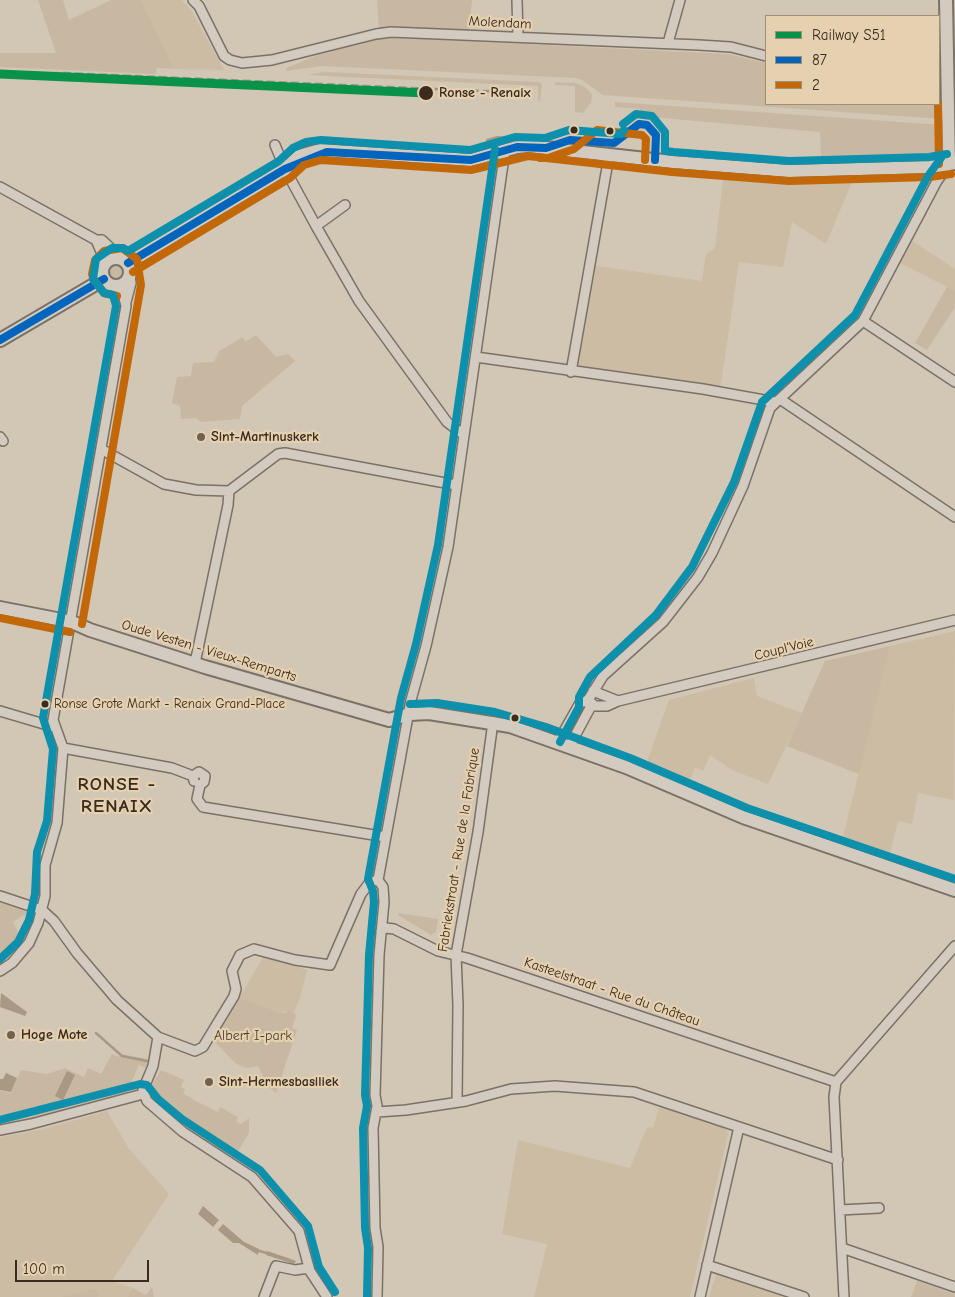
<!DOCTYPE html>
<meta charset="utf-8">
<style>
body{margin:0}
#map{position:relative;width:955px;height:1297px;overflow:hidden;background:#d2c6b5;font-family:"Comic Neue",sans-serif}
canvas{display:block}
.legend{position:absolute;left:765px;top:15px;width:175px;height:90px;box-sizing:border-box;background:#e5d0af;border:1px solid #a18e75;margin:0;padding:6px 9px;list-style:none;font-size:15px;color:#3b2a1e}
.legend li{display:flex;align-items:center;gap:10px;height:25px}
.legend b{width:25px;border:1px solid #a18e75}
.scale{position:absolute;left:15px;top:1260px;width:134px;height:22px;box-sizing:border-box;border:2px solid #3b2a1e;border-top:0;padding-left:6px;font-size:15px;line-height:18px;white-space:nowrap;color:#3b2a1e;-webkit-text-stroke:4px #e5d0af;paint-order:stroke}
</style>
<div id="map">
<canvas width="955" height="1297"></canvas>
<ul class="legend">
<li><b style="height:6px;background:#099349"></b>Railway S51</li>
<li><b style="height:6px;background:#0065bd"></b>87</li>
<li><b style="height:6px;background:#c26808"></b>2</li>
</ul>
<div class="scale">100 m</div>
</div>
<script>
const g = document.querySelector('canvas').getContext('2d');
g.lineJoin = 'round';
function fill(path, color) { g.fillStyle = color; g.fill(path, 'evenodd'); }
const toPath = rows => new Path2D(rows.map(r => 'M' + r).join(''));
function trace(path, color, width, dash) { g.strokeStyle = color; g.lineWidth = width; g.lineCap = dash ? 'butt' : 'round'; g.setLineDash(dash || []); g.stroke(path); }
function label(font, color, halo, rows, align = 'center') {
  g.font = font + ' "Comic Neue",sans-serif'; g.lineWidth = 4.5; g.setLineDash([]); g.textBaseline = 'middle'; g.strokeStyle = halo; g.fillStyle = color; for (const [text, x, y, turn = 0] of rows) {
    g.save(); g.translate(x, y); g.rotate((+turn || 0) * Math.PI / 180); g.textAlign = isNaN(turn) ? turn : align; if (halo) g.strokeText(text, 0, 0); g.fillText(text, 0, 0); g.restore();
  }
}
fill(toPath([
 [141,0,182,0,191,10,224,70,174,68],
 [724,172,790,176,855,175,826,244,792,222,783,267,739,262,720,390,575,370,590,265,702,281,706,254,715,248],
 [911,240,955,269,955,291,900,263],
 [955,631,954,800,918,793,912,824,898,821,888,861,841,845,890,646],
 [754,678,757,696,802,713,768,784,732,770,710,755,703,771,695,767,687,788,644,770,669,700],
 [264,956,307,970,301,995,294,1012,276,1011,239,998],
 [660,1104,723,1126,728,1134,690,1297,534,1297,547,1244,502,1234,518,1140,630,1168,647,1127,653,1128],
 [107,1111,129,1149,169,1194,112,1281,133,1288,127,1297,0,1297,0,1137,40,1130],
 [717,1272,790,1297,709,1297]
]), '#cdbca4');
fill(toPath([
 [38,0,63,0,69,20,111,0,141,0,174,68,224,71,157,68,156,74,0,67,0,53,56,53],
 [377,0,472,0,469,33,379,29],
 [382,37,728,54,766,63,766,104,939,104,939,83,942,95,942,119,603,95,582,80,576,78,322,66,286,71,286,68,325,52],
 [323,72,538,82,542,84,540,101,538,101,538,86,308,75],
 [555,82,575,83,585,87,592,94,591,103,583,113,575,112,575,86,555,85],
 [615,102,943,125,942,144,935,154,821,156,820,132,640,116,640,109,615,107],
 '107 271a8 8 0 1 1 16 0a8 8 0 1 1-16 0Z',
 [947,287,955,291,955,307,927,350,915,343],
 [256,335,276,357,288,354,295,361,242,406,240,419,200,422,196,418,181,419,180,406,172,403,177,377,191,376,193,363,214,362,219,351,243,337,245,342],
 [890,646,859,774,787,746,825,661],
 [0,900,20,907,27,913,13,922,23,942,0,964],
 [398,913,438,919,436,932,431,935,398,915],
 [239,998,276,1011,286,1013,287,1010,295,1013,296,1016,292,1028,297,1030,276,1093,268,1086,258,1066,246,1068,235,1063,213,1040],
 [112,1054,119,1057,121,1054,148,1059,146,1068,139,1065,126,1095,0,1126,0,1091,11,1093,21,1070,47,1074,65,1068,84,1077,88,1068,101,1074],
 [161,1070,184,1080,181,1087,185,1089,183,1093,194,1100,218,1112,220,1107,238,1117,236,1121,241,1124,249,1118,249,1133,237,1153,228,1149,225,1154,185,1127,157,1104,150,1095,150,1088],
 [917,1281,955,1294,955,1297,911,1297],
 [152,1287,154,1297,127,1297,133,1288,146,1295],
 [93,1289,100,1292,97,1297,62,1297]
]), '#c8b8a1');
fill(toPath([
 [497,136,517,137,526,140,492,148,487,147,486,139],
 [1,993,27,1012,25,1016,0,1007],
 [67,1071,75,1075,63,1100,55,1096],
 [6,1073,17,1078,11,1092,0,1090,0,1079,3,1079],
 [203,1206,219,1220,213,1227,198,1214],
 [223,1224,244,1242,259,1249,258,1255,239,1243,233,1243,218,1230],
 [267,1251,288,1258,296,1261,294,1264,266,1255]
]), '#a99883');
trace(toPath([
 [96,1033,122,1056,147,1061],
 [256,1250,270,1254]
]), '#a99883', 2.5);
const street = toPath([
 [193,0,199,6,224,56,230,60,242,63,272,60,376,34,391,32,699,45,731,47,766,56],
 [517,0,518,37],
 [668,43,680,0],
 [275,145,285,169,316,226,359,301,447,422,464,435],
 [0,187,96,240,102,240,121,258],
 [316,226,345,205],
 [96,240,106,263],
 [126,302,131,283,130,277],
 [863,321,955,382],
 [476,357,703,389,775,402],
 [571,372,609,156],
 [780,399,955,517],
 [0,437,3,441],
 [101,449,164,484,196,490,229,491,278,454,285,453,456,485],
 [195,663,228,505,229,491],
 [593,691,618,701],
 [588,700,595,706,607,706,618,701,955,620],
 [0,711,54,727],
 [558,742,580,703,588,700,603,676,663,622,698,577,712,553,743,486,770,408,863,321,937,181,949,164],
 [569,747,590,708,588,700],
 [63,748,172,768,193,776,194,781],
 [193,776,199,772,205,776,204,782,200,785,197,799,203,807,386,837],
 [378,880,411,700,426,646,448,547,505,150],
 [0,896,42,910,54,921,77,953,117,1000,158,1037,195,1051,203,1047,234,996,236,989,232,971,240,955,254,949,295,960,330,965,361,894,370,882,378,880],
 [381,931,386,928,394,929,438,951,467,958,836,1082],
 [0,971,12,963,29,943,38,923,45,896,45,865,57,823,63,748,53,720,126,306,121,286],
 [158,1037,153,1066,143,1090,147,1101,183,1132,252,1177,299,1231,310,1271,327,1297],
 [457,1101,458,1005,456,955,478,832,493,722],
 [377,1112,406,1110,466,1101,511,1089,555,1086,634,1092,838,1160],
 [0,1130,31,1124,143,1094],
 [840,1210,879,1208],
 [842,1248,955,1287],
 [707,1265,804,1297],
 [264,1297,276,1266,295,1270,309,1268],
 [377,1297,378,1247,375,1228,373,1128,377,1106,375,1095,379,955,384,902,383,887,378,880],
 [700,1297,739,1127],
 [844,1297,834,1097,836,1082,955,946]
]);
const secondary = toPath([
 [946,0,949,164],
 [285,169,299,156,320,150,471,160,517,147,528,146,673,162,789,171,930,167,955,163],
 '102 272a14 14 0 1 1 28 0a14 14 0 1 1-28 0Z',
 [128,263,285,169,291,167],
 [0,340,104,279],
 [0,608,72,622,90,630,205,667,389,720,410,714,429,713,510,726,626,767,743,817,955,890]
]);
trace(street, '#7a7167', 12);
trace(secondary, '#7a7167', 16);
trace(street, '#d3cbbf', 9);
trace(secondary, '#d3cbbf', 12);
trace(toPath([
 [3,74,66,73,529,93]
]), '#9c958a', 2.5, [8, 4]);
trace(toPath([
 [128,263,285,169,327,152,471,160,517,147,546,148,570,140,614,143,639,124,647,125,656,135,655,160],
 [0,340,104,279]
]), '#0065bd', 8);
trace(toPath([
 [938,104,939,164],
 [540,158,548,158,574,149,597,130,642,135,646,139,645,160],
 [133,272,290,178,304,165,321,160,471,170,528,156,672,172,789,181,930,177,951,174],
 [0,618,70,632],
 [82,624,141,285,137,259,122,248,104,251,95,260,92,274,94,280,104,293,117,296]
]), '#c26808', 8);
trace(toPath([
 [623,124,636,114,652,116,665,132,665,151,674,152,789,161,929,157,947,154],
 [410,704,437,703,495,712,546,727,630,758,747,808,955,879],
 [560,742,579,707,579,697,590,677,656,615,692,567,734,482,762,402,855,315,928,176,941,158],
 [0,959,18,942,29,920,35,894,37,852,47,821,53,749,43,718,116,306,113,295,104,293,93,279,96,259,112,248,123,248,128,251,279,161,293,148,306,142,321,140,470,150,515,137,545,138,569,130,621,134,624,130],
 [0,1120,140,1084,147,1085,158,1099,182,1119,260,1170,308,1226,319,1267,335,1292],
 [367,1297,368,1248,365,1228,363,1128,367,1106,365,1095,369,955,374,902,373,891,368,879,401,698,416,644,438,545,495,149]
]), '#0c90ab', 8);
trace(toPath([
 [0,74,426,93]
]), '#099349', 9);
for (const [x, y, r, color] of [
 [426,93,8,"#3b2a1e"],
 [574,130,4.5,"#3b2a1e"],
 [610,131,4.5,"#3b2a1e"],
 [201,437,5,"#706153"],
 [45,704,4.5,"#3b2a1e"],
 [515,718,4.5,"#3b2a1e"],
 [11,1035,5,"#706153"],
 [209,1082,5,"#706153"]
]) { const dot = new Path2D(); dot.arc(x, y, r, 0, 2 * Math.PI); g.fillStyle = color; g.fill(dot); trace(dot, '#e5d0af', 2); }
label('13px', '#3b2a1e', '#e5d0af', [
 ["Ronse Grote Markt - Renaix Grand-Place",54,704]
], 'left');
label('14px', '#3b2a1e', '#e5d0af', [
 ["Molendam",500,23,3],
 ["Coupl'Voie",784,649,-14],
 ["Oude Vesten - Vieux-Remparts",209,651,17],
 ["Fabriekstraat - Rue de la Fabrique",459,850,-81],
 ["Kasteelstraat - Rue du Château",612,992,19]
]);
label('bold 14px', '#3b2a1e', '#e5d0af', [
 ["Ronse - Renaix",439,93]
], 'left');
label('bold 14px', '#3b2a1e', '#e5d0af', [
 ["Sint-Martinuskerk",211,437],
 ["Hoge Mote",21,1035],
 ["Sint-Hermesbasiliek",219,1082]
], 'left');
label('14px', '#4f3e2f', '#e5d0af', [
 ["Albert I-park",253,1036]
]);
g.letterSpacing = '1px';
label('bold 19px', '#3b2a1e', '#e5d0af', [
 ["RONSE -",117,785],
 ["RENAIX",117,807]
]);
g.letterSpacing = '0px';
</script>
